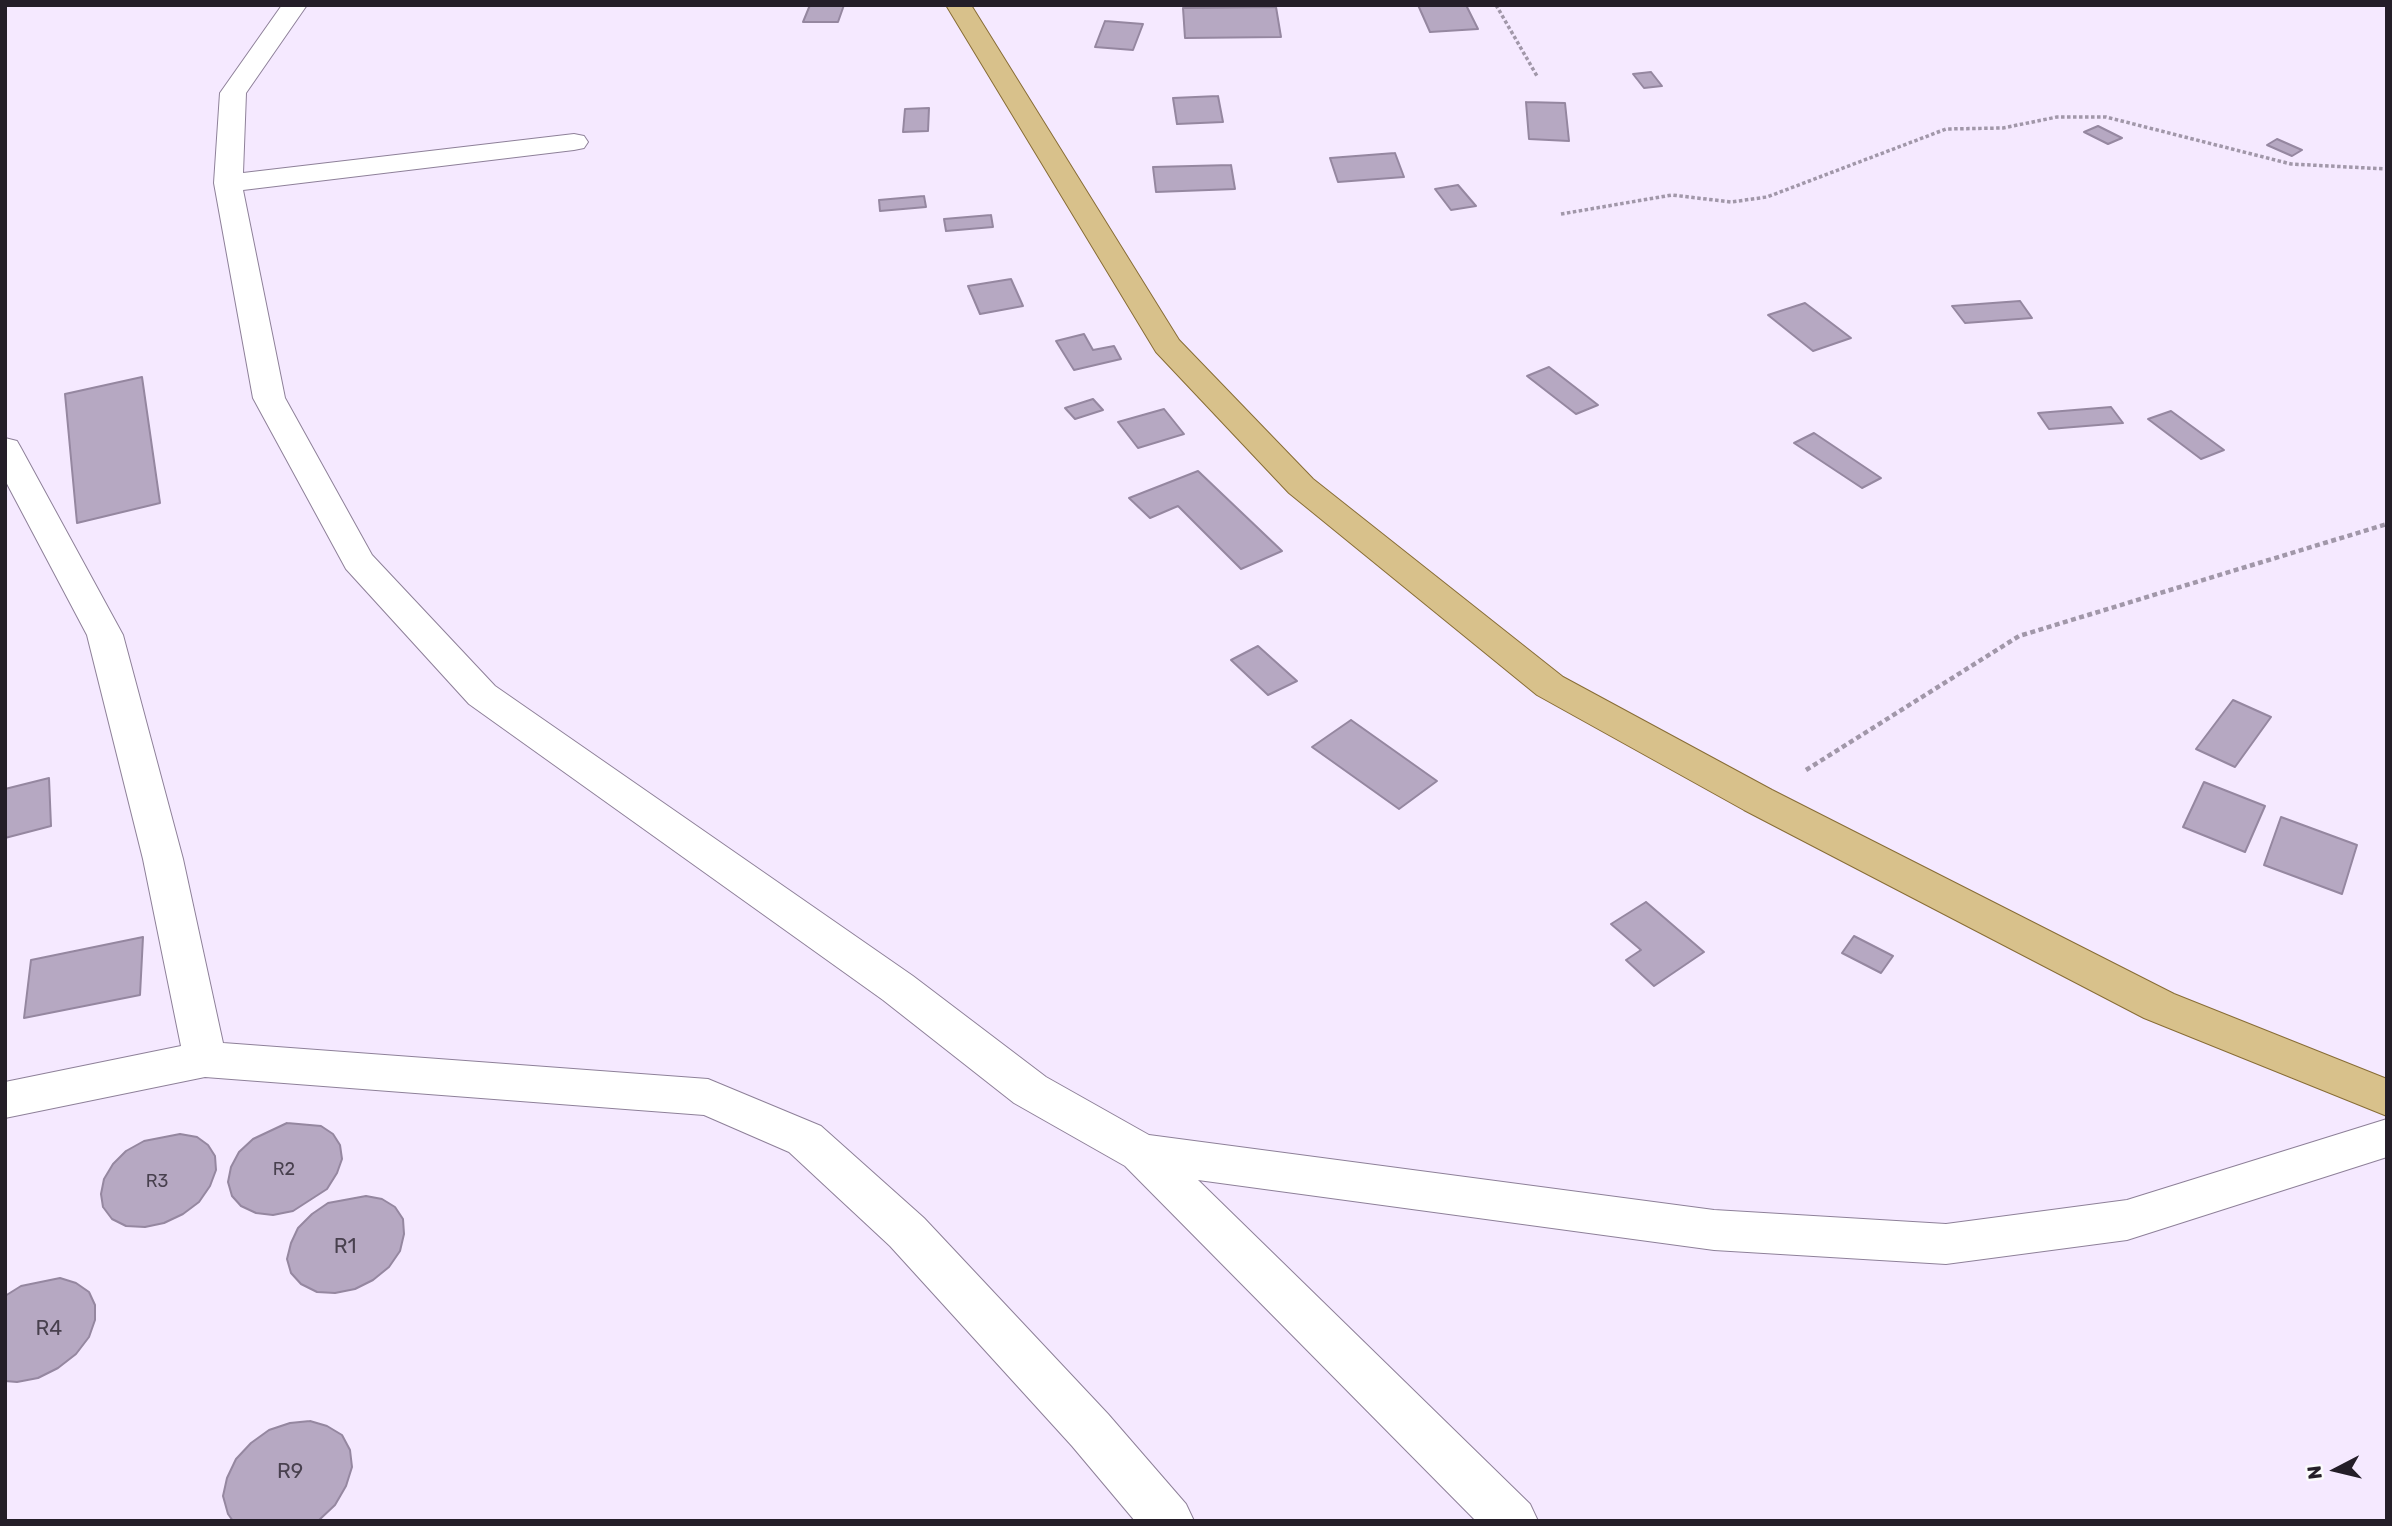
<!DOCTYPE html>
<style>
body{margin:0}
#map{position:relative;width:2392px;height:1526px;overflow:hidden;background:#f5e9ff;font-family:Rubik,sans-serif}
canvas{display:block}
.frame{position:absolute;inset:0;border:7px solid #241e28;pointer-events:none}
.north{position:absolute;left:2301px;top:1435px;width:70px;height:70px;-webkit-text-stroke:5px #fbfbfb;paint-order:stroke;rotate:263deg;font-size:19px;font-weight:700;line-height:28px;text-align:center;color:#241e28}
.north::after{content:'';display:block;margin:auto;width:24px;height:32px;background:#241e28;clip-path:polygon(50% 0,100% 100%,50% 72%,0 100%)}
</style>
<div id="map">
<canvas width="2392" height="1526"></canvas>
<div class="frame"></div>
<div class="north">N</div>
</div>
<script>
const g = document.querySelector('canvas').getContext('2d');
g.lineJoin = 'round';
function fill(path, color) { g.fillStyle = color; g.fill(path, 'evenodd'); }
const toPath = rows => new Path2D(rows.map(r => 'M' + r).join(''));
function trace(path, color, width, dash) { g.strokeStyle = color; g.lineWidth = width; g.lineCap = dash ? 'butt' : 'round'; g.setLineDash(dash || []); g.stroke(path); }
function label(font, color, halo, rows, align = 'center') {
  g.font = font + ' Rubik,sans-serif'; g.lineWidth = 6; g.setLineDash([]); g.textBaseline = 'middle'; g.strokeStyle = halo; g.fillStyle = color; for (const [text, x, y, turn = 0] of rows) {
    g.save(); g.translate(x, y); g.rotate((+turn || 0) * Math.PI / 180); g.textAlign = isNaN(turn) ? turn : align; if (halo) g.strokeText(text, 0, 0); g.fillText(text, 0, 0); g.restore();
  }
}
const building = toPath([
 [810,5,844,5,838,22,803,22,810,5],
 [1418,5,1466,5,1478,29,1430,32,1418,5],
 [1276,7,1281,37,1185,38,1183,8,1276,7],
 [1105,21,1143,24,1133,50,1095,47,1105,21],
 [1651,72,1662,86,1644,88,1633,74,1651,72],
 [1218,96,1223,122,1177,124,1173,98,1218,96],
 [1526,102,1565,103,1569,141,1529,139,1526,102],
 [929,108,928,131,903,132,905,109,929,108],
 [2098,126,2122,138,2108,144,2084,132,2098,126],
 [2277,139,2302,150,2292,156,2267,145,2277,139],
 [1395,153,1404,177,1338,182,1330,158,1395,153],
 [1231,165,1235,189,1156,192,1153,167,1231,165],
 [1458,185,1476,206,1451,210,1435,189,1458,185],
 [924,196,926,207,880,211,879,200,924,196],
 [991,215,993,227,946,231,944,219,991,215],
 [1011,279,1023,306,980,314,968,286,1011,279],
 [2020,301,2032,318,1965,323,1952,306,2020,301],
 [1805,303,1851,338,1813,351,1768,315,1805,303],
 [1084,334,1093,350,1114,346,1121,359,1074,370,1056,341,1084,334],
 [1549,367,1598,405,1576,414,1527,376,1549,367],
 [142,377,160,503,77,523,65,394,142,377],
 [1093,399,1103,410,1075,419,1065,408,1093,399],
 [2111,407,2123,423,2049,429,2038,413,2111,407],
 [1164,409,1184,434,1138,448,1118,422,1164,409],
 [2171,411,2224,450,2201,459,2148,419,2171,411],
 [1814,433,1881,478,1862,488,1794,443,1814,433],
 [1198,471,1282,551,1241,569,1178,506,1150,518,1129,498,1198,471],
 [1258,646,1297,681,1268,695,1231,660,1258,646],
 [2233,700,2271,717,2235,767,2196,749,2233,700],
 [1351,720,1437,781,1399,809,1312,747,1351,720],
 [49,778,51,826,5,838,5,789,49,778],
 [2204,782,2265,806,2245,852,2183,827,2204,782],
 [2281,817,2357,845,2342,894,2264,865,2281,817],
 [1646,902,1704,952,1654,986,1626,960,1641,950,1611,924,1646,902],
 [1854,936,1893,956,1881,973,1842,953,1854,936],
 [143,937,140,995,24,1018,31,960,143,937],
 [287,1123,321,1126,333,1134,340,1145,342,1159,337,1173,327,1189,293,1211,273,1215,256,1213,241,1206,232,1196,228,1182,231,1167,239,1152,253,1139,287,1123],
 [180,1134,197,1137,208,1145,215,1156,216,1170,210,1186,199,1202,183,1214,164,1223,145,1227,126,1226,112,1219,103,1207,101,1194,104,1179,113,1164,126,1151,144,1141,180,1134],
 [366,1196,382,1199,395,1207,403,1219,404,1234,400,1251,389,1267,373,1280,355,1289,335,1293,317,1292,301,1284,291,1273,287,1259,291,1243,298,1228,312,1214,328,1203,366,1196],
 [60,1278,76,1283,89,1292,95,1305,95,1320,89,1337,76,1354,58,1368,38,1378,17,1382,5,1381,5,1296,21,1286,60,1278],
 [310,1421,327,1426,342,1435,350,1450,352,1467,346,1486,335,1505,318,1521,233,1521,228,1514,223,1496,227,1478,236,1459,251,1443,269,1430,290,1423,310,1421]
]);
fill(building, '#b6a8c2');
trace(building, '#9587a0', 2);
const minor = toPath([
 [282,5,307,5,246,93,243,173,574,134,584,136,588,142,584,148,574,150,243,190,285,398,372,555,495,686,913,976,1046,1077,1149,1135,1714,1210,1946,1224,2127,1200,2387,1119,2387,1157,2127,1240,1946,1264,1714,1250,1198,1180,1530,1504,1538,1521,1476,1521,1125,1166,1014,1103,883,1000,469,704,346,569,253,398,214,183,220,93,282,5],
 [5,438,17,441,21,448,123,635,183,859,223,1043,708,1079,821,1126,924,1218,1108,1414,1186,1504,1194,1521,1135,1521,1072,1446,890,1246,789,1152,704,1115,205,1077,5,1118,5,1082,181,1046,143,859,87,635,5,480,5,438]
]);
const major = toPath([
 [946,5,971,5,1179,340,1313,479,1563,677,1772,790,2174,994,2387,1079,2387,1116,2144,1018,1744,810,1537,695,1289,493,1156,352,946,5]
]);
trace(minor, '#8e8099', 2);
trace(major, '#886d36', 2);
trace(toPath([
 [1496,5,1537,76],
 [1561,214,1672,195,1731,202,1767,197,1946,129,2003,128,2057,117,2106,117,2291,164,2387,169]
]), '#a197a9', 3.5, [3.5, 2.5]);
trace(toPath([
 [1806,770,2019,636,2387,524]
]), '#a197a9', 4.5, [5, 3.5]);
fill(minor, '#fff');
fill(major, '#d8c18b');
label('18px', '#48404e', null, [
 ["R2",284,1170],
 ["R3",157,1182]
]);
label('21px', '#48404e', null, [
 ["R1",345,1247],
 ["R4",49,1329],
 ["R9",290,1472]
]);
</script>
